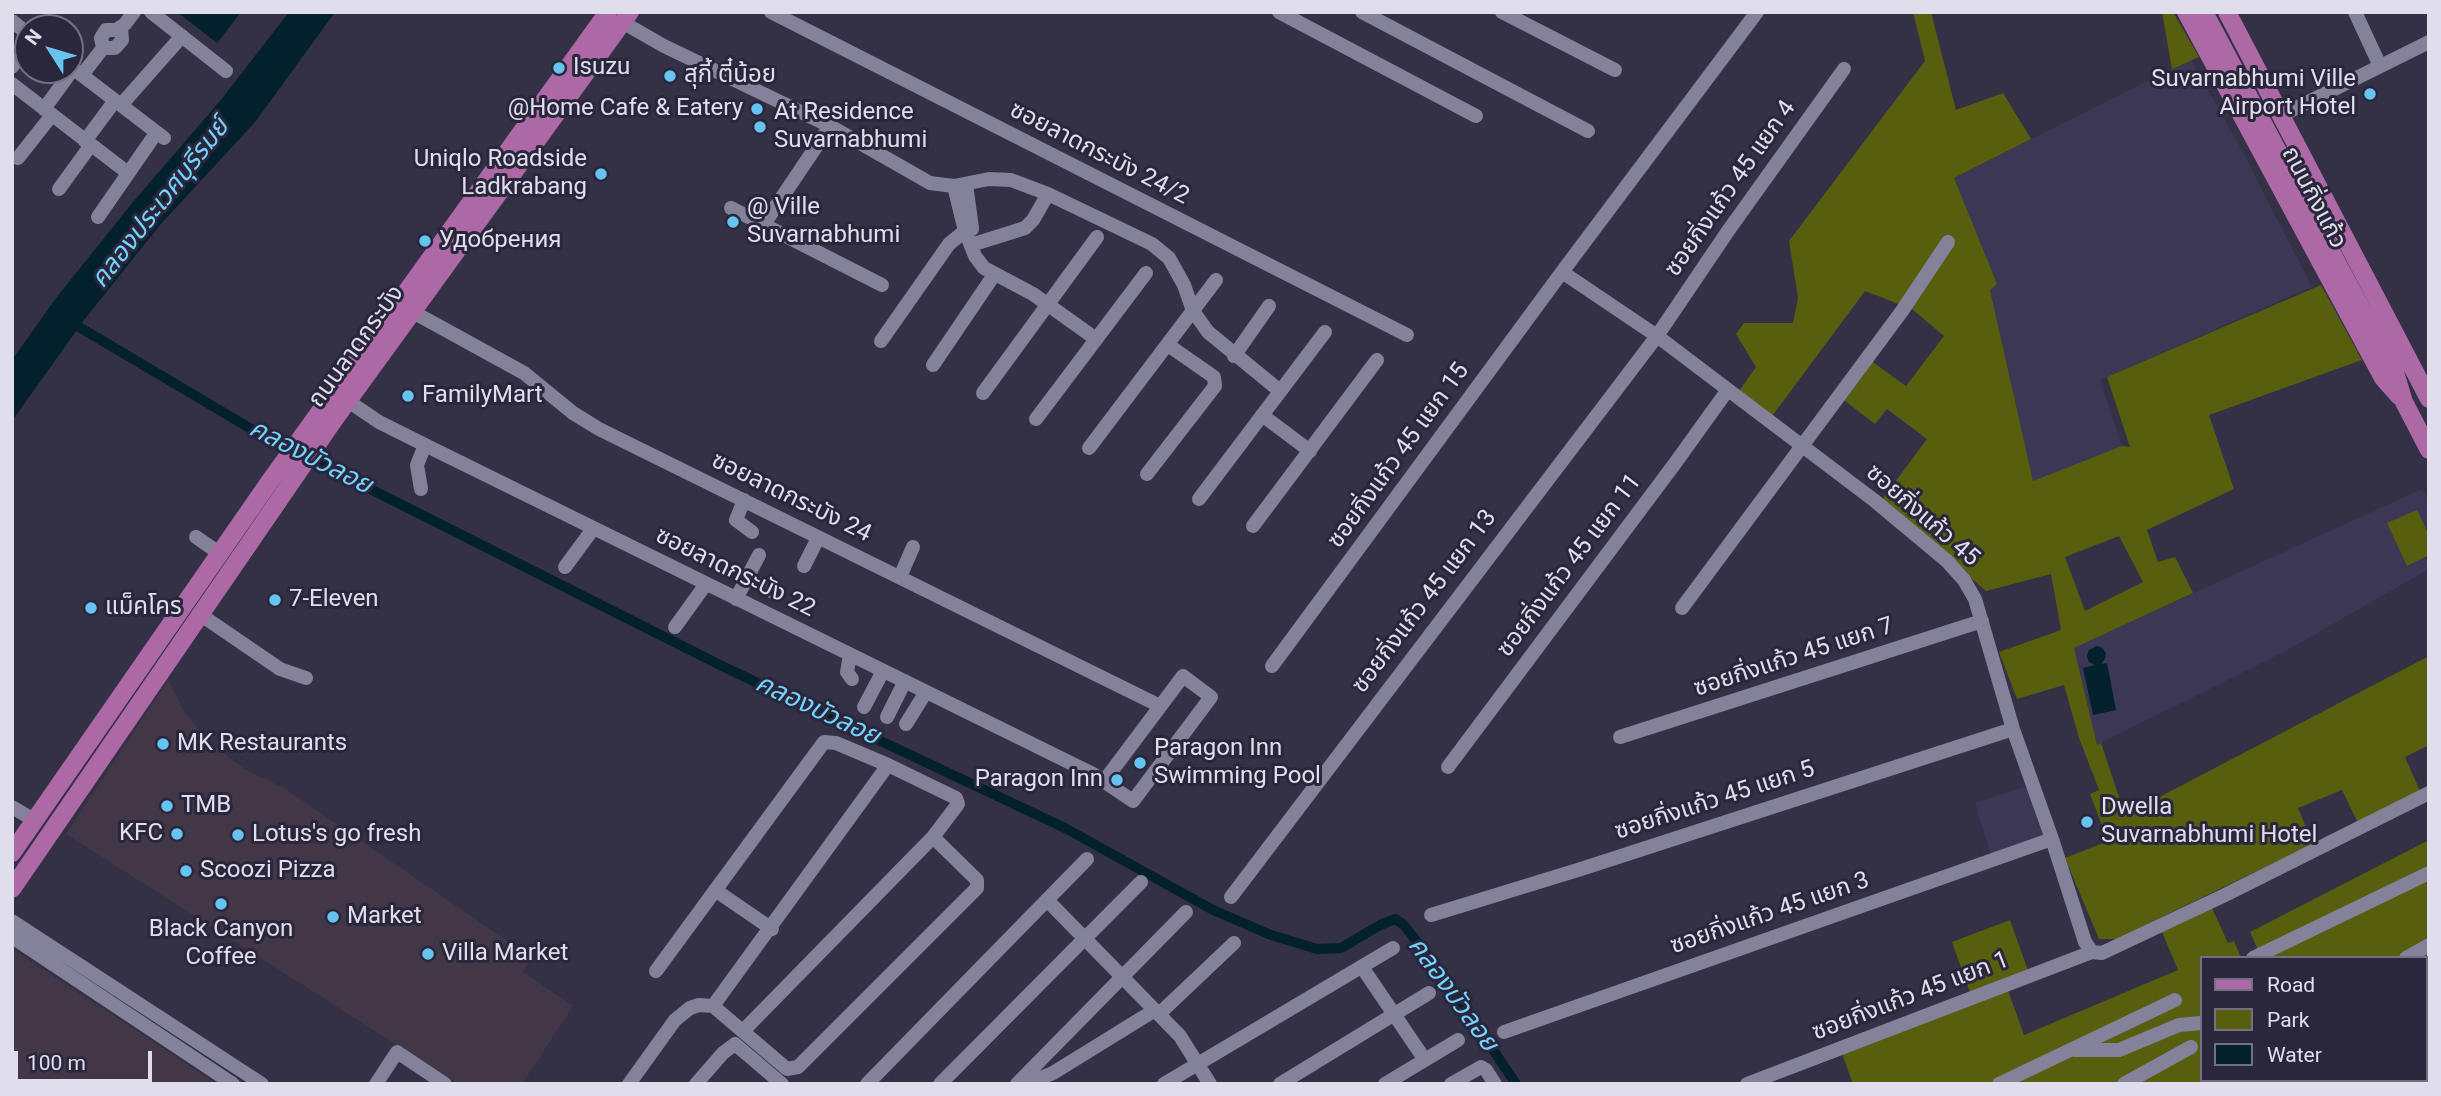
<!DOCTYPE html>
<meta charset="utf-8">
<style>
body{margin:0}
#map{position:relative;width:2441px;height:1096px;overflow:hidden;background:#343046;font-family:Roboto,sans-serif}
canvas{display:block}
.frame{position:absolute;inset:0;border:14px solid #e0deed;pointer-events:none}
.legend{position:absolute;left:2200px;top:956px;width:228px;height:126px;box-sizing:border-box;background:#2a263c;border:2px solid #737083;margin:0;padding:9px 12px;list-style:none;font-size:21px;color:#e0deed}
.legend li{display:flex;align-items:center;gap:14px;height:35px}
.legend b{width:35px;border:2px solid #737083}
.north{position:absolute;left:14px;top:14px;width:70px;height:70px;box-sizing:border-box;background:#2a263c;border:2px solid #737083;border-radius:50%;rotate:307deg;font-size:19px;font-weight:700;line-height:28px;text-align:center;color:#e0deed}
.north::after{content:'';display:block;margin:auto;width:24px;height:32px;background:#67c4f0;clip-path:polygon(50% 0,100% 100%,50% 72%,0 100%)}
.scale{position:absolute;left:14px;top:1051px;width:138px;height:32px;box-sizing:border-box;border:4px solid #e0deed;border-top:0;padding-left:9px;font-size:21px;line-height:24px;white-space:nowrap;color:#e0deed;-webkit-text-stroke:5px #2a263c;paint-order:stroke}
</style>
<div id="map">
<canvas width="2441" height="1096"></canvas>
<div class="frame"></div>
<ul class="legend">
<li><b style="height:9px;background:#ac69a6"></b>Road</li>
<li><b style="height:19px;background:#575e0e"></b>Park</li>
<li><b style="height:19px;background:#02212d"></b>Water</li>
</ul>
<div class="north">N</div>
<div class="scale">100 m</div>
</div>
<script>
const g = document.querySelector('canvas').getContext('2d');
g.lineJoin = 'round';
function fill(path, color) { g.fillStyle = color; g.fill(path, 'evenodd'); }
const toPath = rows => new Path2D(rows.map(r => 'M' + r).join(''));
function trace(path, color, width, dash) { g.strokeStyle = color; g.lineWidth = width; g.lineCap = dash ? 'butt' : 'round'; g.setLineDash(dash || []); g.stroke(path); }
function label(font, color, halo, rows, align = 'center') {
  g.font = font + ' Roboto,"Noto Sans Thai",sans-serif'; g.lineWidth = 6; g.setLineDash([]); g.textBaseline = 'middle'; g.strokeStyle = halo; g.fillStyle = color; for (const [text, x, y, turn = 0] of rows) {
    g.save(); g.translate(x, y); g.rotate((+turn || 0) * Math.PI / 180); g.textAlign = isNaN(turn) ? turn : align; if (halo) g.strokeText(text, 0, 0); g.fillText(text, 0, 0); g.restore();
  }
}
fill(toPath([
 [168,680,185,713,213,746,245,769,284,788,532,958,523,972,573,1006,522,1084,458,1084,66,834],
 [12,949,217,1084,29,1084,12,1073]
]), '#423746');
fill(toPath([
 [2191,59,2247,160,2312,287,2100,380,2122,446,2033,482,1990,290,1954,178],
 [2422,489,2429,502,2429,569,2286,651,2097,745,2073,648],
 [2027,786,2044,838,1991,856,1975,803],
 [2429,981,2429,1043,2425,1045,2425,983]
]), '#3c3754');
fill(toPath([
 [1913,12,1931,12,1956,110,2003,93,2031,139,1954,178,1997,284,1990,290,2033,481,2122,446,2130,447,2107,377,2321,285,2362,360,2209,415,2234,489,2147,530,2158,562,2175,557,2193,593,2074,648,2097,745,2101,743,2125,815,2429,656,2429,745,2405,757,2420,791,2358,823,2342,790,2298,808,2313,844,2116,939,2099,939,2065,858,2108,841,2090,794,2099,790,2079,738,2064,685,2017,699,1999,652,2061,630,2051,574,1986,591,1881,501,1927,439,1887,409,1875,424,1840,397,1870,360,1906,386,1944,336,1912,309,1865,291,1770,419,1737,394,1756,367,1736,334,1744,323,1793,323,1798,298,1789,241,1925,61],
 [2119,536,2143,582,2085,611,2065,557],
 [2162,12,2173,12,2199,57,2172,69],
 [2417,510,2429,535,2429,555,2407,566,2387,523],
 [2429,840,2429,973,2425,975,2425,958,2243,958,2258,950,2250,932],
 [2212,908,2228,943,2234,941,2241,958,2201,958,2201,1080,2336,1080,2338,1084,1853,1084,1840,1048,1972,998,1952,942,2010,920,2030,976,2006,985,2024,1035,2178,970,2162,932]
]), '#575e0e');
fill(toPath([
 [177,12,241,12,217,43],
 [289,12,335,12,256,121,160,225,84,320,12,421,12,360,56,298,133,202,220,101],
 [2097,646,2102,648,2106,653,2105,659,2101,664,2107,663,2116,710,2093,715,2083,668,2095,665,2089,662,2087,656,2089,650]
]), '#02212d');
trace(toPath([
 [69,321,253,430,724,667,1065,828,1213,910,1271,935,1317,949,1341,948,1380,925,1395,919,1404,925,1442,974,1516,1084]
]), '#02212d', 10);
trace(toPath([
 [151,12,226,71],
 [771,12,1407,335],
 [1279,12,1476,116],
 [1362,12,1588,131],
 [1502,12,1615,70],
 [1757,12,1562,272,1657,336,1875,501,1947,561,1964,580,1975,599,2013,729,2052,839,2085,942,2092,952,2102,953,2223,896,2429,793],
 [2355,12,2380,66],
 [12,21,28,34],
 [622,22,664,46,830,126,930,183,954,186,989,179,1011,180,1048,194,1152,244,1169,258,1184,285,1193,311,1208,332,1280,391],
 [103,48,115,48,122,40,121,27],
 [70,66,164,138],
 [12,67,27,48],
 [82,75,103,48,101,38,106,30,116,30,125,24,134,12],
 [12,84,128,173],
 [121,105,182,36],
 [44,109,68,76],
 [2282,115,2429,42],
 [85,141,111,106],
 [18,158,52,115],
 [966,184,972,228],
 [954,186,965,231,975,256,984,268,1033,294,1096,339],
 [59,189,91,145],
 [731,208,882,285],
 [98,217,152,139],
 [764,224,830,126],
 [971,245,1025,228,1033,220,1048,194],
 [413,312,524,373,573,413,599,429,1160,706],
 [881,341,949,244,965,231,972,229],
 [1234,356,1269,306],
 [933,365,994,275],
 [983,393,1097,237],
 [348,401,379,422,425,445,1093,774,1133,801,1211,697,1183,676,1105,780],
 [1262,415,1310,451],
 [1036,419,1146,273],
 [1089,448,1216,280],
 [1147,474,1215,386,1214,377,1168,345],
 [421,489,417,465,425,445],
 [1199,499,1325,332],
 [744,500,736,520,752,532],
 [1253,526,1377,360],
 [196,537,219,553],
 [804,566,818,538],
 [565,567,593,529],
 [900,577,913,547],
 [747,578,777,594],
 [736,599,759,555],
 [1682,608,1902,311,1948,242],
 [201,615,280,669,306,678],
 [675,627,706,584],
 [850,655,847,672,852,679],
 [1272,666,1562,272],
 [864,707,883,671],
 [887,717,905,681],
 [906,724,926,692],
 [1620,737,1982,621],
 [1448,767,1676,462,1727,391],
 [12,807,34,820],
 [715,890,772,929],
 [1231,897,1657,336,1728,231,1844,69],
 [1047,900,1180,1036,1210,1084],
 [1431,915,1581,869,2013,729],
 [12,921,262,1084],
 [12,937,233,1084],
 [2253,958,2429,873],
 [2406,958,2429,945],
 [1362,967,1425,1060],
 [656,971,824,742,836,743,888,765,956,798,958,804,933,837,743,1031],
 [713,1006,888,765],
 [1159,1014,1234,943],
 [1504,1032,2052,839],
 [2075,1050,2119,1050,2179,1025,2201,1023],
 [2425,1052,2429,1050],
 [1024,1077,1036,1080,1053,1073,1155,1010],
 [376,1084,397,1052,445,1084],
 [629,1084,675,1020,690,1008,699,1005,713,1006,787,1069,798,1067,977,888,977,880,933,837],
 [696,1084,723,1053,735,1044,782,1084],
 [867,1084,1087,859],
 [940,1084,1141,882],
 [1017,1084,1186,912],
 [1164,1084,1393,948],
 [1280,1084,1429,993],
 [1385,1084,1458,1040],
 [1451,1084,1481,1067,1486,1070,1495,1084],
 [1747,1084,2092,952],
 [1999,1084,2175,1000],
 [2124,1084,2191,1047],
 [2365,1084,2372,1080]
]), '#84819b', 14);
trace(toPath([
 [2186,12,2383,378,2399,396],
 [2204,12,2395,372,2404,402,2429,450],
 [2227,12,2429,399],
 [12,853,270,481,608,12],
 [12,889,334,420,630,12]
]), '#ac69a6', 18);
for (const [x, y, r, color] of [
 [559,68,7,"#67c4f0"],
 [670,76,7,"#67c4f0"],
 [2370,94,7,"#67c4f0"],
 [757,109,7,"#67c4f0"],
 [760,127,7,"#67c4f0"],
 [601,174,7,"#67c4f0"],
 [733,222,7,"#67c4f0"],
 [425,241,7,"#67c4f0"],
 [408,396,7,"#67c4f0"],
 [275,600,7,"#67c4f0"],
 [91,608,7,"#67c4f0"],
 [163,744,7,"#67c4f0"],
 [1140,763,7,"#67c4f0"],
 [1117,780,7,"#67c4f0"],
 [167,806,7,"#67c4f0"],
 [2087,822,7,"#67c4f0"],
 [177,834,7,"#67c4f0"],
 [238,835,7,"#67c4f0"],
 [186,871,7,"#67c4f0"],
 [221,904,7,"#67c4f0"],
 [333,917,7,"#67c4f0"],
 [428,954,7,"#67c4f0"]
]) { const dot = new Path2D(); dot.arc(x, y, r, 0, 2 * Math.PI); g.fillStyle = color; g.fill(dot); trace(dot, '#2a263c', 2.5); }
label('24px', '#e0deed', '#2a263c', [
 ["Isuzu",573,68],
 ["สุกี้ ตี๋น้อย",684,76],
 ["Suvarnabhumi Ville",2356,80,"right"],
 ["Airport Hotel",2356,108,"right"],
 ["@Home Cafe & Eatery",743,109,"right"],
 ["At Residence",774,113],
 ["Suvarnabhumi",774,141],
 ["Uniqlo Roadside",587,160,"right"],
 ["Ladkrabang",587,188,"right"],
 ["@ Ville",747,208],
 ["Suvarnabhumi",747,236],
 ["Удобрения",439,241],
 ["FamilyMart",422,396],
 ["7-Eleven",289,600],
 ["แม็คโคร",105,608],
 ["MK Restaurants",177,744],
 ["Paragon Inn",1154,749],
 ["Swimming Pool",1154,777],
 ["Paragon Inn",1103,780,"right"],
 ["TMB",181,806],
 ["Dwella",2101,808],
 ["Suvarnabhumi Hotel",2101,836],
 ["KFC",163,834,"right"],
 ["Lotus's go fresh",252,835],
 ["Scoozi Pizza",200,871],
 ["Market",347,917],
 ["Black Canyon",221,930,"center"],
 ["Coffee",221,958,"center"],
 ["Villa Market",442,954]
], 'left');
label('24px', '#e0deed', '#2a263c', [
 ["ซอยลาดกระบัง 24/2",1099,154,27],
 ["ซอยกิ่งแก้ว 45 แยก 4",1731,189,-55],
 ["ถนนกิ่งแก้ว",2313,198,62],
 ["ถนนลาดกระบัง",357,347,-54],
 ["ซอยกิ่งแก้ว 45 แยก 15",1399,456,-54],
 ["ซอยลาดกระบัง 24",791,498,26],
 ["ซอยกิ่งแก้ว 45",1922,516,41],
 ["ซอยกิ่งแก้ว 45 แยก 11",1570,566,-53],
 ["ซอยลาดกระบัง 22",735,573,26],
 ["ซอยกิ่งแก้ว 45 แยก 13",1425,602,-53],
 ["ซอยกิ่งแก้ว 45 แยก 7",1794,658,-18],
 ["ซอยกิ่งแก้ว 45 แยก 5",1715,801,-18],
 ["ซอยกิ่งแก้ว 45 แยก 3",1770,914,-19],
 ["ซอยกิ่งแก้ว 45 แยก 1",1911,997,-21]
]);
label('italic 26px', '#72d4ff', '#2a263c', [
 ["คลองประเวศบุรีรมย์",161,204,-52],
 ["คลองบัวลอย",310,458,27],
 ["คลองบัวลอย",817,711,25],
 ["คลองบัวลอย",1452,995,54]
]);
</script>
